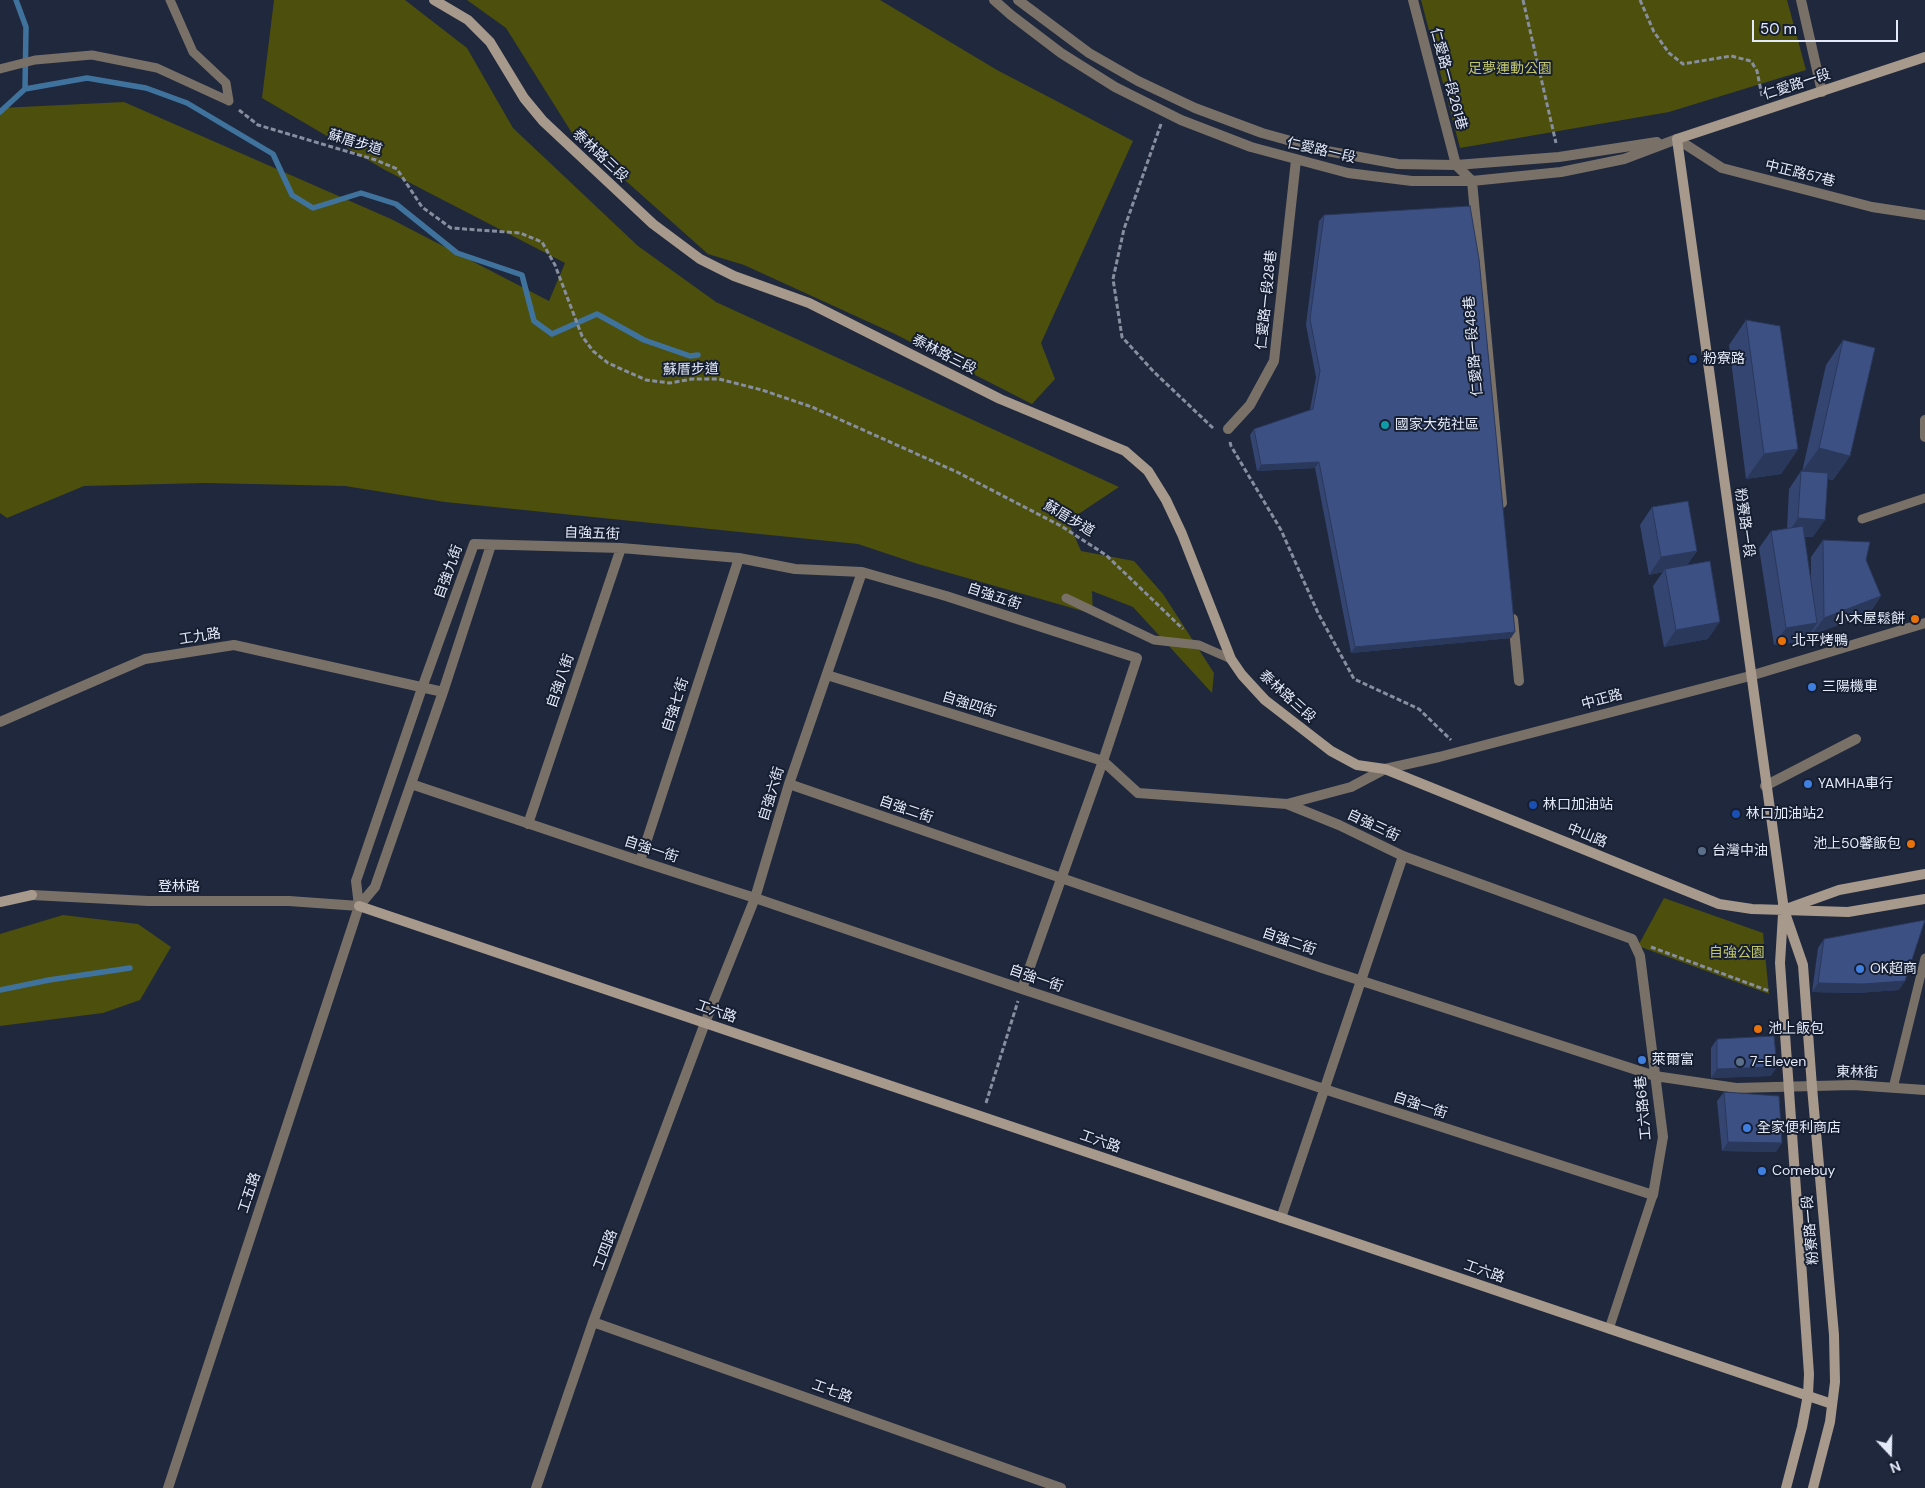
<!DOCTYPE html>
<meta charset="utf-8">
<style>
body{margin:0}
#map{position:relative;width:1925px;height:1488px;overflow:hidden;background:#1f283c;font-family:"DM Sans",sans-serif}
canvas{display:block}
.north{position:absolute;left:1865px;top:1428px;width:50px;height:50px;-webkit-text-stroke:4px #161e31;paint-order:stroke;rotate:159deg;font-size:14px;font-weight:700;line-height:20px;text-align:center;color:#e4eaf8}
.north::after{content:'';display:block;margin:auto;width:18px;height:22px;background:#e4eaf8;clip-path:polygon(50% 0,100% 100%,50% 72%,0 100%)}
.scale{position:absolute;left:1752px;top:20px;width:146px;height:22px;box-sizing:border-box;border:2px solid #e4eaf8;border-top:0;padding-left:6px;font-size:15px;line-height:18px;white-space:nowrap;color:#e4eaf8;-webkit-text-stroke:4px #161e31;paint-order:stroke}
</style>
<div id="map">
<canvas width="1925" height="1488"></canvas>
<div class="north">N</div>
<div class="scale">50 m</div>
</div>
<script>
const g = document.querySelector('canvas').getContext('2d');
g.lineJoin = 'round';
function fill(path, color) { g.fillStyle = color; g.fill(path, 'evenodd'); }
const toPath = rows => new Path2D(rows.map(r => 'M' + r).join(''));
function trace(path, color, width, dash) { g.strokeStyle = color; g.lineWidth = width; g.lineCap = dash ? 'butt' : 'round'; g.setLineDash(dash || []); g.stroke(path); }
function label(font, color, halo, rows, align = 'center') {
  g.font = font + ' "DM Sans","Noto Sans TC",sans-serif'; g.lineWidth = 4; g.setLineDash([]); g.textBaseline = 'middle'; g.strokeStyle = halo; g.fillStyle = color; for (const [text, x, y, turn = 0] of rows) {
    g.save(); g.translate(x, y); g.rotate((+turn || 0) * Math.PI / 180); g.textAlign = isNaN(turn) ? turn : align; if (halo) g.strokeText(text, 0, 0); g.fillText(text, 0, 0); g.restore();
  }
}
fill(toPath([
 [274,0,405,0,467,48,513,128,638,246,716,302,1119,487,1068,521,1081,551,1134,561,1163,594,1214,673,1212,693,1133,607,1092,591,1093,614,918,564,858,544,445,502,345,486,205,483,84,486,7,518,0,513,0,108,124,102,391,219,549,301,565,263,385,170,262,98],
 [467,0,880,0,997,70,1133,141,1041,343,1055,379,1032,404,895,334,744,265,708,254,572,133,506,28],
 [1421,0,1787,0,1806,70,1669,112,1460,148],
 [1664,898,1763,933,1769,994,1638,946],
 [63,915,138,924,171,947,140,1000,103,1013,0,1026,0,934]
]), '#4d4f0c');
trace(toPath([
 [25,89,87,78,146,88,187,103,273,154,292,195,313,208,361,193,396,204,457,253,522,275,534,321,552,334,597,314,644,340,690,356,698,355],
 [0,112,25,89,26,27,16,0],
 [0,990,49,980,130,968]
]), '#3f739e', 5.5);
trace(toPath([
 [1523,0,1556,143],
 [1640,0,1654,32,1669,53,1683,64,1731,56,1751,61,1757,71,1762,96],
 [239,110,258,125,376,160,397,169,422,207,451,228,520,233,542,242,555,265,582,336,593,351,608,363,646,380,670,383,692,379,719,379,762,390,812,407,957,472,1061,526,1106,555,1183,629],
 [1161,124,1124,229,1113,279,1122,337,1154,372,1214,429],
 [1230,442,1231,446,1281,530,1318,613,1354,679,1419,709,1451,740],
 [1651,947,1769,991],
 [986,1103,1018,1001]
]), '#878e9f', 3, [5, 2.5]);
trace(toPath([
 [170,0,193,52,226,83,229,101],
 [0,69,35,60,92,55,157,68,229,101],
 [1862,519,1925,498],
 [1066,598,1154,640,1199,645,1231,659],
 [1893,1088,1925,958],
 [1609,1329,1653,1195]
]), '#797067', 9);
trace(toPath([
 [994,0,1011,15,1061,53,1115,87,1181,120,1251,147,1348,173,1412,181,1472,181,1561,172,1624,159,1677,139],
 [1018,0,1089,53,1138,81,1195,108,1262,133,1327,151,1398,164,1456,165,1559,157,1657,142],
 [1413,0,1456,165,1472,181,1502,503],
 [1801,0,1822,92],
 [1677,139,1722,168,1872,207,1925,215],
 [1925,420,1925,437],
 [1228,429,1250,405,1274,361,1296,160],
 [1513,619,1519,681],
 [0,722,145,659,234,645,443,692],
 [411,784,640,861,755,898,1022,989,1324,1089,1653,1195,1663,1137,1640,956,1632,939,1403,856,1339,825,1287,804,1138,793,1103,761,827,675],
 [789,784,1322,968,1655,1076,1736,1088,1853,1085,1925,1090],
 [1765,786,1856,739],
 [1287,804,1351,787,1385,769,1439,757,1750,676,1925,623],
 [528,824,621,548],
 [640,861,739,558],
 [32,895,148,901,289,901,359,906],
 [359,906,356,881,422,688,474,544,621,548,739,558,795,569,862,572,946,596,1137,658,1103,761,1022,989],
 [1281,1218,1403,856],
 [593,1322,1061,1488],
 [168,1488,359,906,375,887,443,692,491,545],
 [536,1488,593,1322,705,1023,755,898,789,784,862,572]
]), '#797067', 10);
trace(toPath([
 [434,0,468,20,490,42,524,98,543,121,653,224,700,259,734,276,809,303,1000,399,1125,451,1148,471,1166,500,1182,534,1231,659,1242,675,1265,700,1331,751,1357,765,1385,769,1719,904,1752,909,1848,912,1925,899],
 [0,902,32,895],
 [359,906,1832,1404],
 [1789,908,1839,890,1925,874],
 [1783,914,1780,963,1809,1374,1808,1395,1802,1427,1786,1488],
 [1813,1488,1830,1422,1835,1382,1834,1335,1812,1087,1803,965,1784,910,1677,139,1925,57]
]), '#a7998b', 10);
fill(toPath([
 [1324,215,1511,638,1351,653,1315,468,1257,471,1250,435,1254,429,1310,410,1316,377,1306,325,1319,221],
 [1746,320,1798,449,1781,474,1746,479,1729,345],
 [1843,340,1850,456,1833,480,1827,479,1813,537,1804,537,1811,583,1811,557,1823,540,1866,560,1881,596,1869,614,1811,635,1811,631,1805,641,1774,645,1759,548,1771,531,1787,529,1789,489,1801,471,1802,472,1826,365],
 [1652,507,1697,551,1687,565,1708,639,1664,647,1653,586,1663,572,1649,575,1640,525],
 [1824,939,1899,990,1856,993,1812,992,1818,948],
 [1717,1039,1771,1076,1711,1078,1711,1048],
 [1724,1092,1776,1152,1722,1151,1717,1101]
]), '#344571');
fill(toPath([
 [1819,448,1850,456,1833,480,1801,473],
 [1798,449,1781,474,1746,479,1764,454],
 [1319,462,1315,468,1257,471,1261,465],
 [1798,518,1825,520,1813,537,1786,536],
 [1697,551,1684,569,1665,569,1663,572,1649,575,1661,557],
 [1881,596,1869,614,1811,635,1824,618],
 [1720,622,1708,639,1664,647,1676,630],
 [1817,623,1805,641,1774,645,1786,628],
 [1515,632,1511,638,1351,653,1355,647],
 [1905,981,1899,990,1856,993,1812,992,1818,983],
 [1777,1067,1771,1076,1711,1078,1717,1069],
 [1728,1142,1782,1143,1776,1152,1722,1151]
]), '#2a385c');
const building = toPath([
 [1470,206,1479,259,1515,632,1355,647,1319,462,1261,465,1254,429,1313,409,1320,371,1310,319,1324,215,1470,206],
 [1746,320,1780,326,1798,449,1764,454,1746,320],
 [1843,340,1875,348,1850,456,1819,448,1843,340],
 [1801,471,1828,473,1825,520,1798,518,1801,471],
 [1688,501,1697,551,1661,557,1652,507,1688,501],
 [1803,526,1817,623,1786,628,1771,531,1803,526],
 [1823,540,1870,542,1866,560,1881,596,1824,618,1823,540],
 [1710,561,1720,622,1676,630,1665,569,1710,561],
 [1925,920,1905,981,1863,984,1818,983,1824,939,1925,920],
 [1774,1036,1777,1067,1717,1069,1717,1039,1774,1036],
 [1724,1092,1779,1096,1782,1143,1728,1142,1724,1092]
]);
fill(building, '#3c5083');
trace(building, '#2a385c', 1);
for (const [x, y, r, color] of [
 [1693,359,5,"#1a4fb4"],
 [1385,425,5,"#0f9aa8"],
 [1915,619,5,"#e8710a"],
 [1782,641,5,"#e8710a"],
 [1812,687,5,"#3f7fe0"],
 [1808,784,5,"#3f7fe0"],
 [1533,805,5,"#1a4fb4"],
 [1736,814,5,"#1a4fb4"],
 [1911,844,5,"#e8710a"],
 [1702,851,5,"#5c6f8a"],
 [1860,969,5,"#3f7fe0"],
 [1758,1029,5,"#e8710a"],
 [1642,1060,5,"#3f7fe0"],
 [1740,1062,5,"#5c6f8a"],
 [1747,1128,5,"#3f7fe0"],
 [1762,1171,5,"#3f7fe0"]
]) { const dot = new Path2D(); dot.arc(x, y, r, 0, 2 * Math.PI); g.fillStyle = color; g.fill(dot); trace(dot, '#161e31', 2); }
label('14px', '#c3c76a', '#161e31', [
 ["足夢運動公園",1510,69],
 ["自強公園",1737,953]
]);
label('14px', '#e4eaf8', '#161e31', [
 ["仁愛路一段261巷",1448,79,75],
 ["仁愛路一段",1797,85,-18],
 ["蘇厝步道",355,143,17],
 ["仁愛路一段",1321,151,13],
 ["泰林路三段",600,156,43],
 ["中正路57巷",1800,174,14],
 ["仁愛路一段28巷",1267,300,-84],
 ["仁愛路一段48巷",1474,346,-95],
 ["泰林路三段",944,355,27],
 ["蘇厝步道",691,370,-1],
 ["蘇厝步道",1069,519,31],
 ["粉寮路一段",1744,523,82],
 ["自強五街",592,534,2],
 ["自強九街",449,572,-70],
 ["自強五街",994,597,18],
 ["工九路",200,637,-9],
 ["自強八街",561,681,-71],
 ["泰林路三段",1287,697,42],
 ["中正路",1602,700,-15],
 ["自強七街",676,705,-72],
 ["自強四街",969,705,17],
 ["自強六街",772,794,-73],
 ["自強二街",906,810,19],
 ["自強三街",1373,826,25],
 ["中山路",1587,836,22],
 ["自強一街",651,850,18],
 ["登林路",179,887],
 ["自強二街",1289,942,19],
 ["自強一街",1036,979,19],
 ["工六路",716,1012,19],
 ["東林街",1857,1073,1],
 ["自強一街",1420,1106,18],
 ["工六路6巷",1644,1108,-95],
 ["工六路",1100,1142,19],
 ["工五路",250,1193,-72],
 ["粉寮路一段",1811,1230,-95],
 ["工四路",606,1250,-69],
 ["工六路",1484,1272,19],
 ["工七路",832,1392,20]
]);
label('14px', '#e4eaf8', '#161e31', [
 ["粉寮路",1703,359],
 ["國家大苑社區",1395,425],
 ["小木屋鬆餅",1905,619,"right"],
 ["北平烤鴨",1792,641],
 ["三陽機車",1822,687],
 ["YAMHA車行",1818,784],
 ["林口加油站",1543,805],
 ["林口加油站2",1746,814],
 ["池上50馨飯包",1901,844,"right"],
 ["台灣中油",1712,851],
 ["OK超商",1870,969],
 ["池上飯包",1768,1029],
 ["萊爾富",1652,1060],
 ["7-Eleven",1750,1062],
 ["全家便利商店",1757,1128],
 ["Comebuy",1772,1171]
], 'left');
</script>
